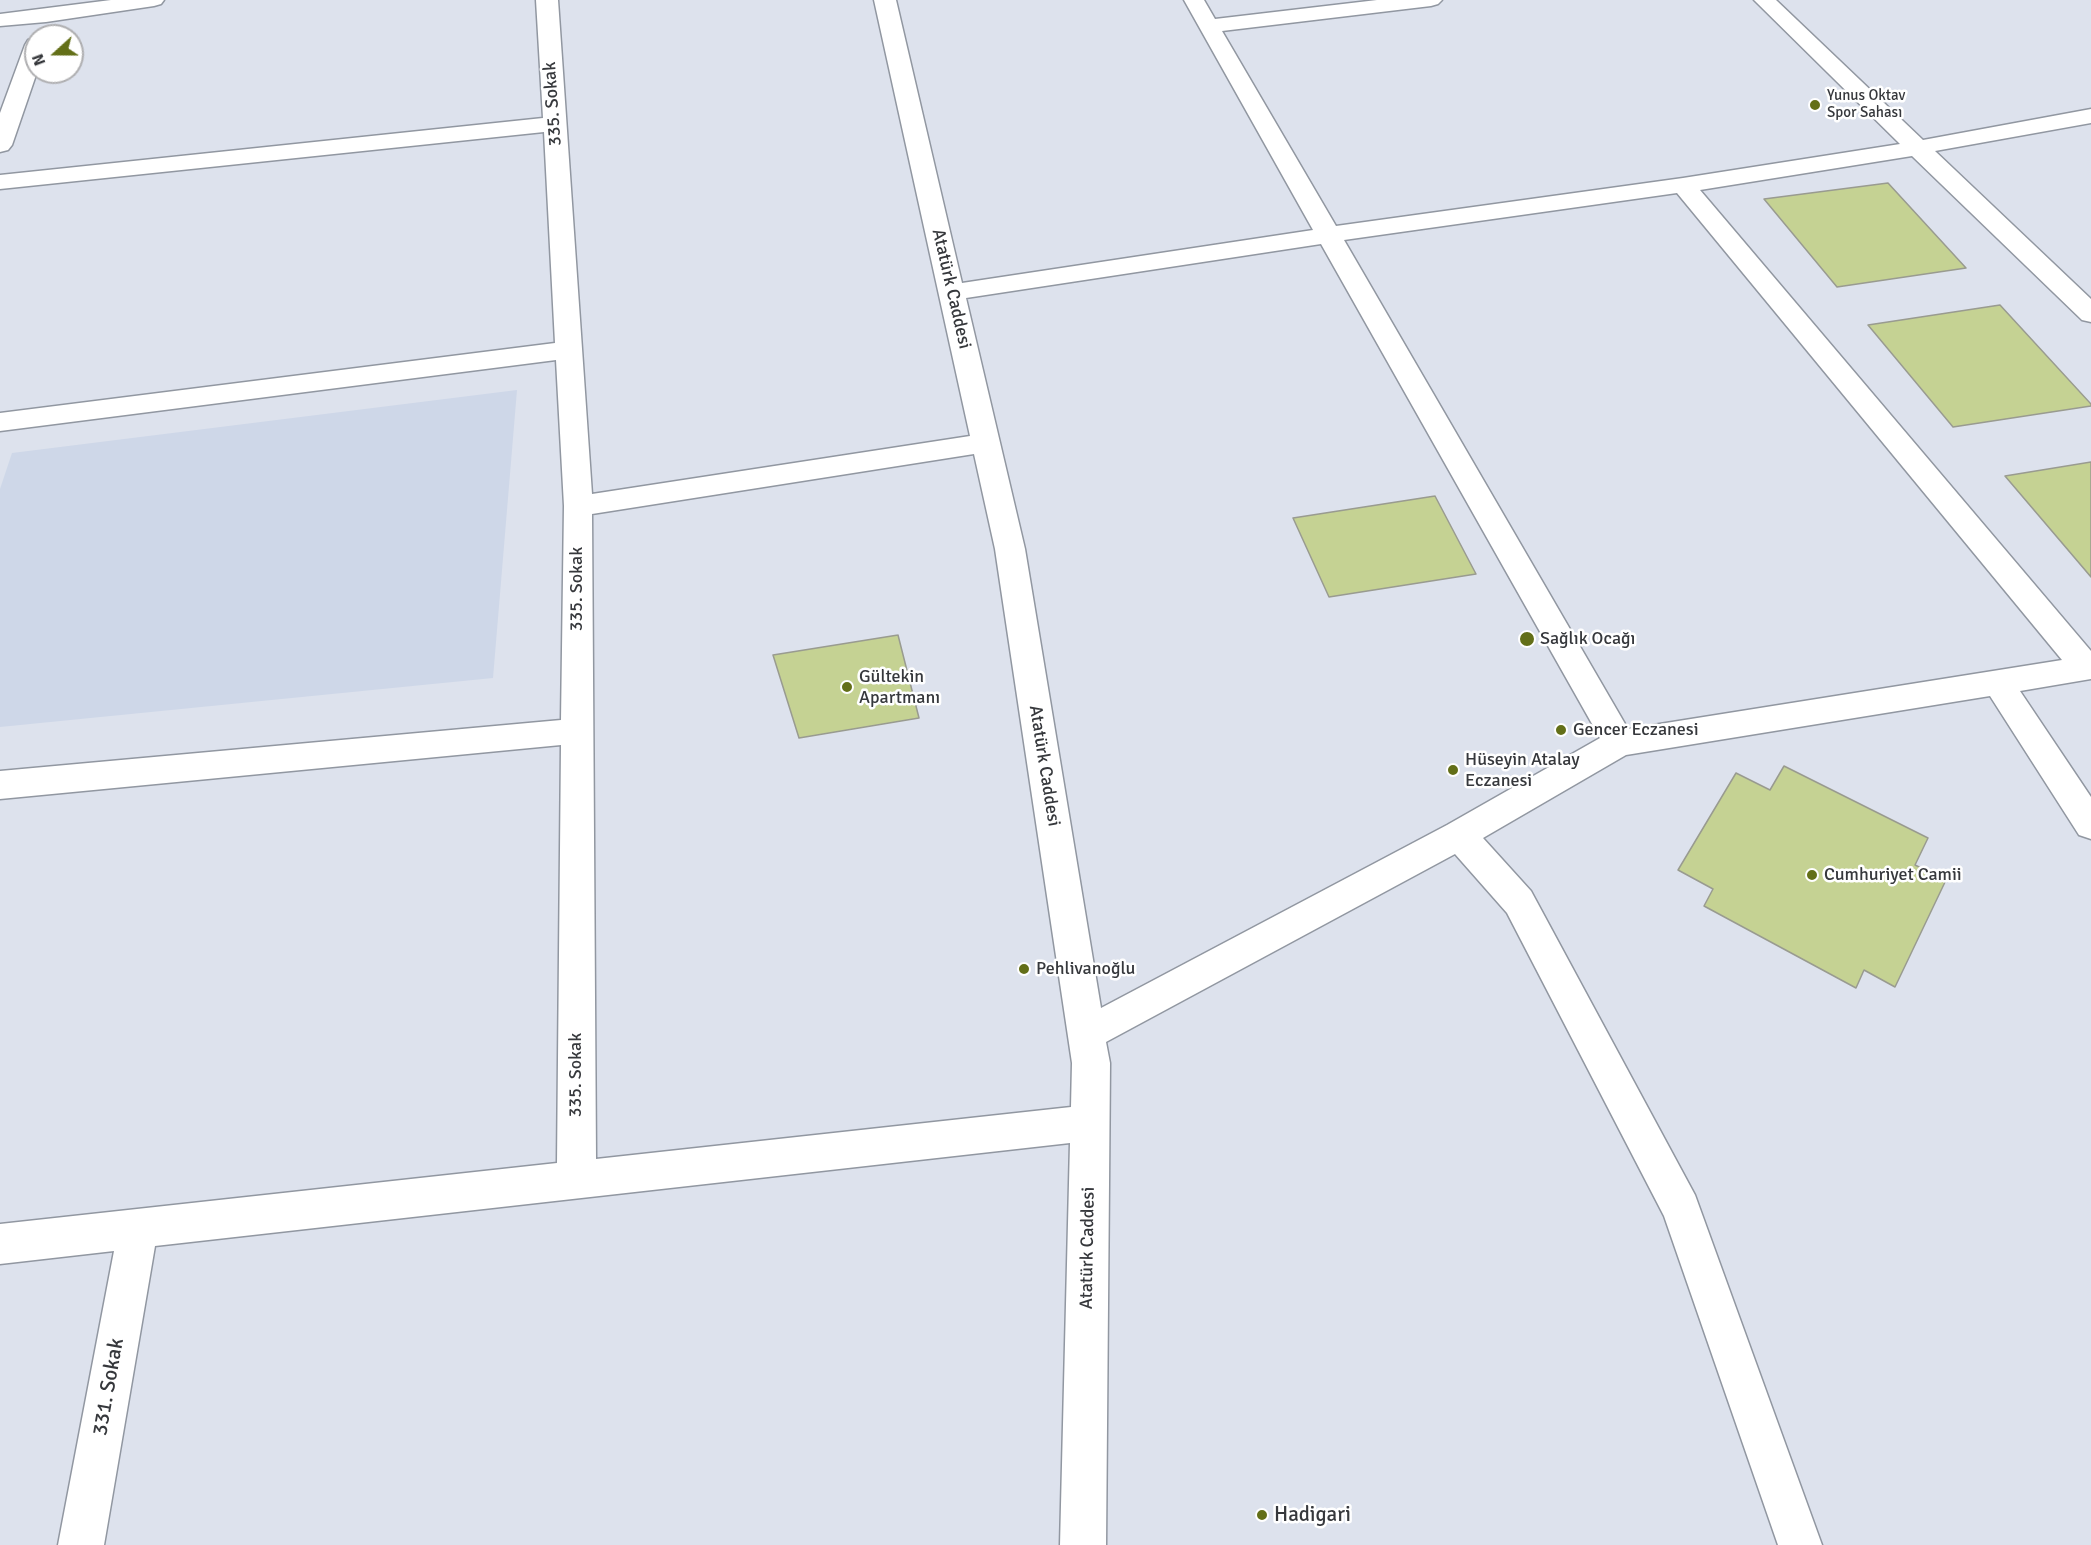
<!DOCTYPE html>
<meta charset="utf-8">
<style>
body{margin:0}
#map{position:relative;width:2091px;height:1545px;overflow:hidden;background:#dde2ed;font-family:Signika,sans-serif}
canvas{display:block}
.north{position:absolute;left:24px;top:24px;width:60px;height:60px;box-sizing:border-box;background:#fff;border:2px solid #afafb1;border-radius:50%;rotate:249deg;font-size:16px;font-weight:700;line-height:24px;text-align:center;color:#36383c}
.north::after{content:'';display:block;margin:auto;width:21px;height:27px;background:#636f18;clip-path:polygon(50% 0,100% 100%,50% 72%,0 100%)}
</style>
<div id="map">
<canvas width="2091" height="1545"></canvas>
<div class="north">N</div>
</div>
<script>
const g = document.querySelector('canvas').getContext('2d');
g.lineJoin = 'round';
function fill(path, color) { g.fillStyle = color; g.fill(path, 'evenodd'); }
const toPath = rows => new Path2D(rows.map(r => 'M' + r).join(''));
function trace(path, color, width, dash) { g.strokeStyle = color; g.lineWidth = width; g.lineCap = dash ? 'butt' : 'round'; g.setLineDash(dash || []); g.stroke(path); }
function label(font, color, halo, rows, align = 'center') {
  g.font = font + ' Signika,sans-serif'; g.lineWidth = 5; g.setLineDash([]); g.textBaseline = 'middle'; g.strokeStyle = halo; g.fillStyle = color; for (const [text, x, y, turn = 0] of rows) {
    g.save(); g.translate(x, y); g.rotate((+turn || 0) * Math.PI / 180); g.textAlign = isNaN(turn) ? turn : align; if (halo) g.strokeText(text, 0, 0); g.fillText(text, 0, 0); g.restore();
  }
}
fill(toPath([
 [517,390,493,678,0,727,0,489,12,453]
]), '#ced7e8');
const building = toPath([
 [1888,183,1966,268,1837,287,1764,199,1888,183],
 [2000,305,2091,404,2091,406,1953,427,1868,325,2000,305],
 [2091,462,2091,577,2005,476,2091,462],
 [1435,496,1476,574,1329,597,1293,518,1435,496],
 [898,635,919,718,799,738,773,655,898,635],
 [1784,766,1928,838,1915,865,1946,880,1895,987,1864,970,1856,988,1704,906,1713,889,1678,870,1736,773,1770,790,1784,766]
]);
fill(building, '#c5d293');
trace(building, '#999b90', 1.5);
const street = toPath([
 [111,0,164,0,161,4,154,6,46,22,0,26,0,14,111,0],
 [536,0,558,0,592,494,970,436,874,0,896,0,962,283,1313,230,1184,0,1204,0,1215,19,1377,0,1442,0,1438,4,1431,6,1222,31,1336,226,1683,178,1900,144,1754,0,1776,0,1923,140,2091,109,2091,123,1935,151,2091,299,2091,322,2082,320,1912,156,1700,190,2091,651,2091,679,2020,691,2091,797,2091,839,2079,835,1990,696,1626,755,1483,838,1531,891,1695,1195,1822,1545,1778,1545,1664,1216,1507,913,1455,854,1106,1042,1110,1063,1106,1545,1060,1545,1070,1143,155,1246,104,1545,58,1545,114,1251,0,1264,0,1224,557,1163,561,745,0,799,0,771,561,720,564,506,556,360,0,431,0,413,555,343,544,132,0,189,0,175,543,118,536,0],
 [1677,193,2062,660,1628,729,1344,240,1677,193],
 [1321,244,1600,738,1447,825,1101,1008,1025,549,966,298,1321,244],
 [974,454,995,549,1072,1063,1071,1107,596,1159,592,514,974,454],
 [36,38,37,72,12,145,8,150,0,152,0,113,25,45,28,40,36,38]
]);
trace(street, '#9197a1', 3);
fill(street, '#fff');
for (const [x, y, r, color] of [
 [1815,105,6,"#636f18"],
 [1527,639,8,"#636f18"],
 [847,687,6,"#636f18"],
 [1561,730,6,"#636f18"],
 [1453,770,6,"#636f18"],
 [1812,875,6,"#636f18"],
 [1024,969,6,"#636f18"],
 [1262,1515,6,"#636f18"]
]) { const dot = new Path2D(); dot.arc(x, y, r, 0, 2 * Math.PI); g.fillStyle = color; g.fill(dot); trace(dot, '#fff', 2); }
label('15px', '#36383c', '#fff', [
 ["Yunus Oktav",1827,96],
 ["Spor Sahası",1827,113]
], 'left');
label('18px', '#36383c', '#fff', [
 ["335. Sokak",553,104,-94],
 ["Atatürk Caddesi",951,289,77],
 ["335. Sokak",577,589,-90],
 ["Atatürk Caddesi",1044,766,81],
 ["335. Sokak",576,1075,-90],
 ["Atatürk Caddesi",1088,1248,-89]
]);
label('18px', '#36383c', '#fff', [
 ["Sağlık Ocağı",1540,639],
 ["Gültekin",859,677],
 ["Apartmanı",859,698],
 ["Gencer Eczanesi",1573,730],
 ["Hüseyin Atalay",1465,760],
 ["Eczanesi",1465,781],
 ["Cumhuriyet Camii",1824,875],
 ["Pehlivanoğlu",1036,969]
], 'left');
label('21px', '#36383c', '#fff', [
 ["331. Sokak",109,1387,-80]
]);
label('21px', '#36383c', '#fff', [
 ["Hadigari",1274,1515]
], 'left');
</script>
